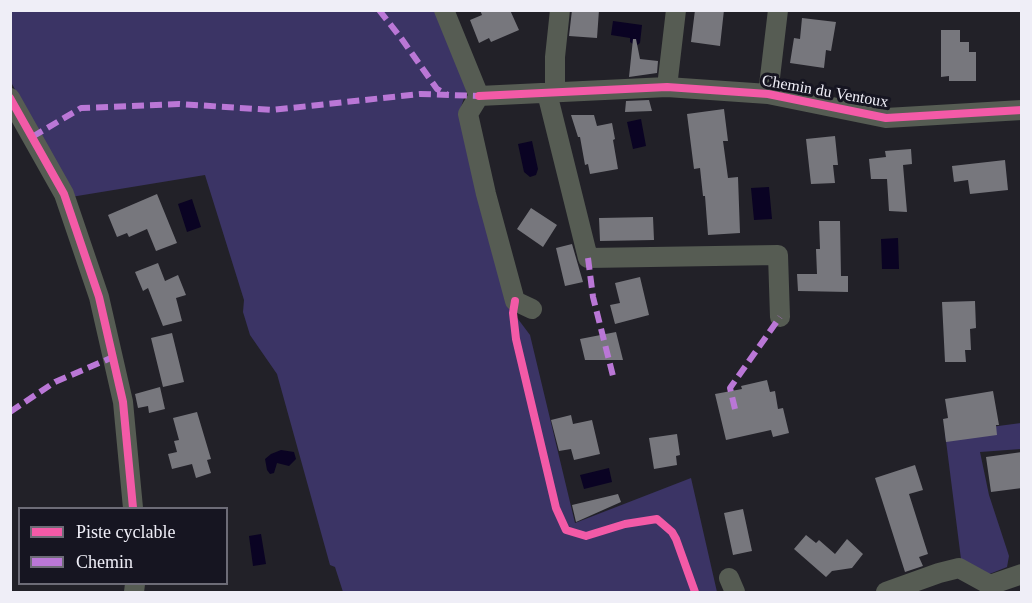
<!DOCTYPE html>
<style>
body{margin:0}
#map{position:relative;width:1032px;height:603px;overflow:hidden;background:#222128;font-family:"Times New Roman",serif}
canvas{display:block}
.frame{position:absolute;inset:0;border:12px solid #efeef7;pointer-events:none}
.legend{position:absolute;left:18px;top:507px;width:210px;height:78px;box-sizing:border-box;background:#161521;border:2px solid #6d6c77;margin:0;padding:8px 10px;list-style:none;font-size:18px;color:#efeef7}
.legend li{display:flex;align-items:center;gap:12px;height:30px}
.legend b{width:30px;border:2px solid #6d6c77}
</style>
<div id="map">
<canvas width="1032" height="603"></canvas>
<div class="frame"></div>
<ul class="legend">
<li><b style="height:8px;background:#f35aa7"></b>Piste cyclable</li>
<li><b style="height:8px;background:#ba77d6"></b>Chemin</li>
</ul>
</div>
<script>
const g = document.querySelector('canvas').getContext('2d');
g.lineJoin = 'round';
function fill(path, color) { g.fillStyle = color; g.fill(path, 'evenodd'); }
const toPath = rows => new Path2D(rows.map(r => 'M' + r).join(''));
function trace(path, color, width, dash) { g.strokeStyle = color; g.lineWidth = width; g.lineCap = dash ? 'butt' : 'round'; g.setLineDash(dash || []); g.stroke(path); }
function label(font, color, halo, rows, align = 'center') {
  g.font = font + ' "Times New Roman",serif'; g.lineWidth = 6; g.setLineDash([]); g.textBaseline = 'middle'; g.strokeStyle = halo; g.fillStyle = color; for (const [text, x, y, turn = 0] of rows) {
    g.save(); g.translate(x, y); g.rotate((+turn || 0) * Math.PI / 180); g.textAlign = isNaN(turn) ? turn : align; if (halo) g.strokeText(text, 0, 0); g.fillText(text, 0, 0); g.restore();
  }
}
fill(toPath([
 [10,11,435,11,468,86,460,110,509,307,530,335,575,523,691,478,717,592,343,592,335,567,330,565,277,374,250,335,243,312,244,300,205,175,71,197,11,82],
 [1021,423,1021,449,980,452,989,495,1009,556,1007,567,987,575,961,559,945,433]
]), '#3b3465');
fill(toPath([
 [613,21,642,25,640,43,636,46,630,42,630,38,611,35],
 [641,119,646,146,633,149,627,122],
 [532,141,538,169,536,175,530,177,524,172,518,144],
 [769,187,772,219,754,220,751,188],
 [192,199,201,227,187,232,178,204],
 [898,238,899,269,882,269,881,239],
 [281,450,294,452,296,459,289,466,277,463,274,473,270,474,267,470,265,459,271,454],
 [609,468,612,482,584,489,580,475],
 [261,534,266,564,253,566,249,536]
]), '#0a0323');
fill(toPath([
 [480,10,510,10,519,30,491,42,489,38,479,43,470,20,482,15],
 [572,10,599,10,597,38,569,36],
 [695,10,724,10,720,46,691,42],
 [802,18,836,22,831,51,826,50,824,68,790,63,794,38,800,39],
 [941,30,960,30,960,42,969,42,969,52,976,52,976,81,949,81,949,76,941,77],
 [633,39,636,39,640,59,658,61,657,73,629,77],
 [649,100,652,111,625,112,626,101],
 [724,109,728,141,723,141,728,178,738,177,740,233,708,235,705,196,703,196,700,168,694,169,687,114],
 [571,115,594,115,597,126,612,123,615,139,613,140,618,169,590,174,588,164,585,165,580,137,578,137],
 [835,136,838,165,833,165,835,183,811,184,806,139],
 [911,149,912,164,903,165,907,212,889,211,887,179,871,179,869,159,886,157,885,151],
 [1005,160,1008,190,970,194,968,180,954,182,952,166],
 [157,194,177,243,156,251,147,229,129,237,127,233,117,237,108,215],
 [531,208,557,225,543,247,517,229],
 [653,217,654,240,600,241,599,218],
 [819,221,840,221,841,276,848,276,848,292,798,291,797,274,817,274,816,249,820,249],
 [572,244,583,282,565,286,556,248],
 [158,263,165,281,178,275,186,295,176,298,182,321,163,326,148,288,143,291,135,272],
 [640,277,649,315,615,324,610,305,620,303,615,283],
 [975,301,976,328,970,329,971,350,965,350,966,362,945,362,942,302],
 [616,332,623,360,585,360,580,339],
 [172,333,184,382,163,387,151,338],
 [767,380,770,392,775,391,778,409,783,408,789,433,773,437,771,430,726,440,715,394,742,389,741,386],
 [160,387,165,409,149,413,148,406,138,408,135,394],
 [993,391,999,425,996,425,997,435,946,442,943,419,948,418,945,399],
 [197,412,211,459,207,460,211,473,196,478,192,464,172,469,168,454,177,452,174,441,179,440,173,418],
 [571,415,573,424,592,420,600,454,574,460,571,449,559,451,551,420],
 [677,434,680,455,676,456,677,465,654,469,649,438],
 [1022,452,1022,488,991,492,986,457],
 [915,465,923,490,909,494,928,554,919,557,923,566,905,572,875,478],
 [618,494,621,502,576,522,572,505],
 [743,509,752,551,733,555,724,513],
 [806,535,816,543,819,540,835,554,847,539,863,554,852,568,832,571,826,577,794,549]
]), '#77777d');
trace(toPath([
 [444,10,479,96],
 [667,87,676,10],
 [547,93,588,258,778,255,780,317],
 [555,93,555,57,560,10],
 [768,94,778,10],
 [479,96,667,87,768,94,886,118,1022,110],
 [479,96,468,114,486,194,515,301,532,309],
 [10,98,64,194,99,297,123,402,133,508],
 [729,578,735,592],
 [134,592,135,584],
 [886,592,939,573,959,568,990,585,1022,574]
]), '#565c53', 20);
trace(toPath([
 [379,10,401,38,437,89,448,95],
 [32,137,81,108,179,104,272,110,420,94,479,96],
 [588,258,593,297,613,376],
 [735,409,730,388,780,317],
 [10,412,55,382,113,357]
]), '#ba77d6', 6, [12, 6]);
trace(toPath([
 [479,96,667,87,768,94,886,118,1022,110],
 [10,98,64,194,99,297,123,402,133,508],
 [515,301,513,313,516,339,556,508,566,530,586,536,625,524,657,519,672,532,676,539,695,592]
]), '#f35aa7', 8);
label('16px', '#efeef7', '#161521', [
 ["Chemin du Ventoux",825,92,10]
]);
</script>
